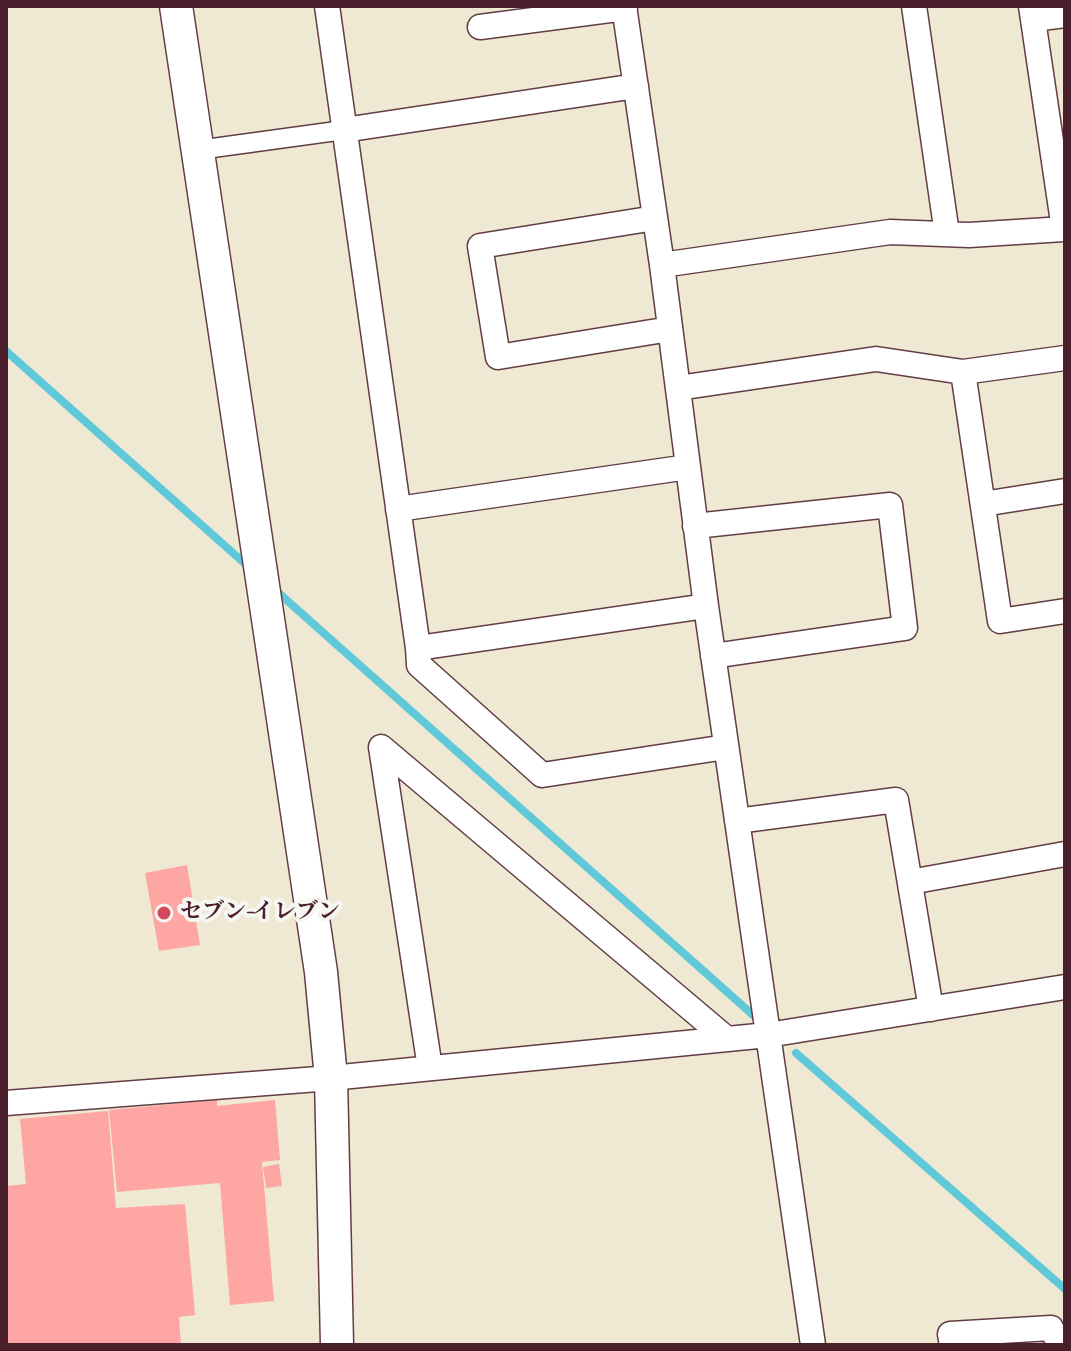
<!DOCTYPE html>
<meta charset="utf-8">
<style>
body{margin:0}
#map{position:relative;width:1071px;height:1351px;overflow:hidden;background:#efe8d2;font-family:"IM FELL French Canon",serif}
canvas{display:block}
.frame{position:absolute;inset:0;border:8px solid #4a1f2b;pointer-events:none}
</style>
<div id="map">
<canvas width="1071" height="1351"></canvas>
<div class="frame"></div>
</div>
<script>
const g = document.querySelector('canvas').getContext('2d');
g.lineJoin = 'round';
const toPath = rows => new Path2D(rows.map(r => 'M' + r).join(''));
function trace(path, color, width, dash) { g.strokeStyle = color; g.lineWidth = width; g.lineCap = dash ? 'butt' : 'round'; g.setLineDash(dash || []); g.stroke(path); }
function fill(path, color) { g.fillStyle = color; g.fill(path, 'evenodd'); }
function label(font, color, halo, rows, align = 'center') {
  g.font = font + ' "IM FELL French Canon","Noto Serif JP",serif'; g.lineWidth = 8; g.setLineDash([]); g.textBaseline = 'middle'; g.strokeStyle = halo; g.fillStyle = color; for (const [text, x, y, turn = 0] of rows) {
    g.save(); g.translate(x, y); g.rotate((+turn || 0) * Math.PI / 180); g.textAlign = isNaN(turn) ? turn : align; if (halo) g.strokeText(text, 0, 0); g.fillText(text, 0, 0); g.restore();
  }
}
trace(toPath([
 [6,351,251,569],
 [273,588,753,1015],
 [796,1053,1065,1289]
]), '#5fc9da', 8);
fill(toPath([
 [187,865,200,945,159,951,145,873],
 [217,1100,217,1106,275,1100,280,1160,262,1162,274,1301,230,1305,220,1183,117,1192,109,1110],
 [108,1111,116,1208,185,1204,195,1315,179,1317,181,1345,6,1345,6,1186,26,1184,20,1119],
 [279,1164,282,1186,266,1188,263,1167]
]), '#fea6a4');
const pedestrian = toPath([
 [198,150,344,130]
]);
const minor = toPath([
 [327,6,418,648,706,606],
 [624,6,662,265,706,606,813,1345],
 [914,6,947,234],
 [1033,19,1065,15],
 [480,27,625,8],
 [344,130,636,86],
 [655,218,480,246,498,357,670,329],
 [662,265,890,232,969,235,1064,229,1031,6],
 [963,372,1000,621,1065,611],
 [678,388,876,359,963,372,1065,358],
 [983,504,1065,491],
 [398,509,688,467],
 [695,526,890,505,905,628,713,656],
 [418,648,419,665,542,775,726,747],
 [737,821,896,800,931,1009],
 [910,882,1065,854],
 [430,1068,381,747,727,1039],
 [6,1103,331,1078,768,1035,1065,987],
 [952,1345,950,1334,1051,1328,1060,1345]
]);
const tertiary = toPath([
 [176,6,321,972,331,1078,337,1345]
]);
trace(pedestrian, '#633d44', 21);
trace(minor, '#633d44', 27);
trace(tertiary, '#633d44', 35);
trace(pedestrian, '#fff', 18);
trace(minor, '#fff', 24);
trace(tertiary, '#fff', 32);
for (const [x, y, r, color] of [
 [164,913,8,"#d1495b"]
]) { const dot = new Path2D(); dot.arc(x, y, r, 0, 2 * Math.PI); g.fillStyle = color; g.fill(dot); trace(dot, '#f6f6f2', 3); }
label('bold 22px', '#4a1f2b', '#f6f6f2', [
 ["セブン-イレブン",180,913]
], 'left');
</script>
